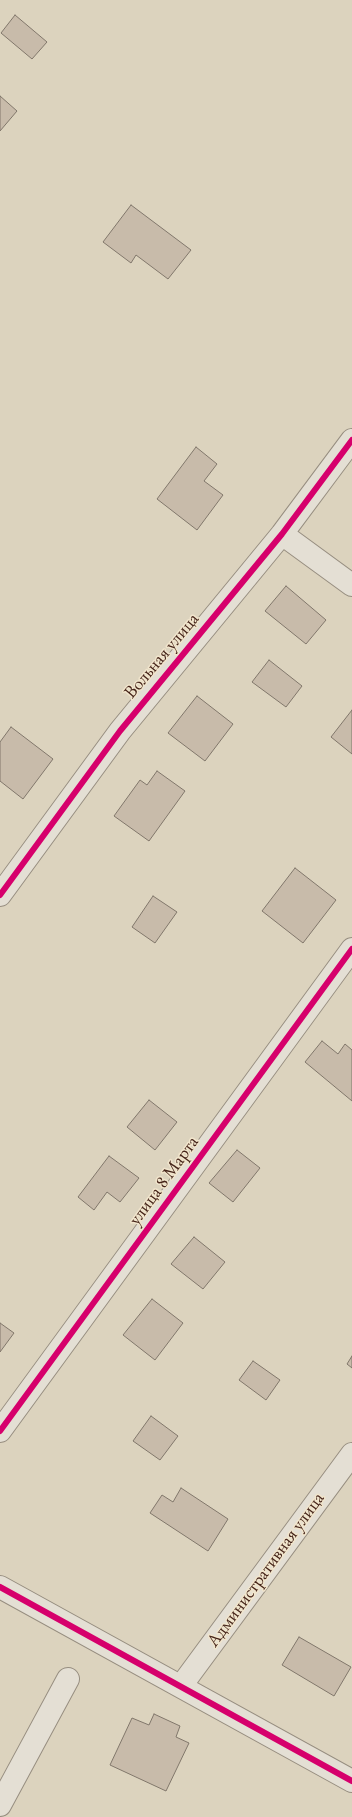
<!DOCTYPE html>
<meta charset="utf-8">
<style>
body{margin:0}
canvas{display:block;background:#dcd3be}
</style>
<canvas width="352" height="1817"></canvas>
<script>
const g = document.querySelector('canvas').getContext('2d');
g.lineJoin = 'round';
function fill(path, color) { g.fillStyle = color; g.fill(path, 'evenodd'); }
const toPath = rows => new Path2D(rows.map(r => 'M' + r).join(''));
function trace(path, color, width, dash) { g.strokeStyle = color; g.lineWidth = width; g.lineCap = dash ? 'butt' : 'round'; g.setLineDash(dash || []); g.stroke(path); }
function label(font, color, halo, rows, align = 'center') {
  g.font = font + ' "EB Garamond",serif'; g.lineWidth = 3; g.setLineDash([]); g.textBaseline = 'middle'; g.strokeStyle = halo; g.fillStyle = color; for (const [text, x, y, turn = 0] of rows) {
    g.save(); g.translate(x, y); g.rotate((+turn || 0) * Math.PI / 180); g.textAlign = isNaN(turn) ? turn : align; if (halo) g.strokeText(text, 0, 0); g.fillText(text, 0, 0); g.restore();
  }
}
const building = toPath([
 [15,15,47,42,32,59,1,33,15,15],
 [0,96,17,111,0,131,0,96],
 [131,205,191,250,168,279,136,255,131,263,103,242,131,205],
 [196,447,217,464,204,481,223,495,197,530,157,499,196,447],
 [286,586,326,620,306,644,265,611,286,586],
 [269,660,302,686,286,707,252,682,269,660],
 [197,696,233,724,205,761,168,733,197,696],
 [352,710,352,754,331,737,352,710],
 [11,727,53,759,23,799,0,781,0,742,11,727],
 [157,771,185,791,149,841,114,816,140,780,147,785,157,771],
 [295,868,336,900,303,943,262,911,295,868],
 [153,896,177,912,155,943,132,927,153,896],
 [322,1041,338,1054,345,1044,352,1050,352,1101,305,1062,322,1041],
 [149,1100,177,1122,155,1150,127,1127,149,1100],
 [237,1150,260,1168,233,1202,209,1183,237,1150],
 [109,1156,139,1178,120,1202,107,1192,94,1210,78,1197,109,1156],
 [194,1237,225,1262,203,1289,171,1264,194,1237],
 [152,1299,183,1323,155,1360,123,1335,152,1299],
 [0,1323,14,1333,0,1352,0,1323],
 [352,1356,352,1368,347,1364,352,1356],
 [253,1361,280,1380,266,1400,239,1380,253,1361],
 [151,1416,178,1436,160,1460,133,1441,151,1416],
 [181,1488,228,1519,208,1551,150,1513,162,1495,173,1502,181,1488],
 [299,1637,351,1667,334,1696,282,1665,299,1637],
 [154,1714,180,1726,176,1737,189,1743,166,1791,110,1765,132,1718,149,1725,154,1714]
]);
fill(building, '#c8bbaa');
trace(building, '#81776b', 1);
const minor = toPath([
 [282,534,352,585],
 [0,895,120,731,282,534,352,440],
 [0,1431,352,949],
 [0,1587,352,1781],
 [181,1686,352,1454],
 [0,1805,68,1679]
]);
trace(minor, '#978e80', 24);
trace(minor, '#e4dfd4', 22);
trace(toPath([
 [0,895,120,731,282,534,352,440],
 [0,1431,352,949],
 [0,1587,352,1781]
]), '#d6006c', 6);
label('18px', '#452419', '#f1e5cc', [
 ["Вольная улица",162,656,-50],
 ["улица 8 Марта",164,1181,-54],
 ["Административная улица",266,1570,-54]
]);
</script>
